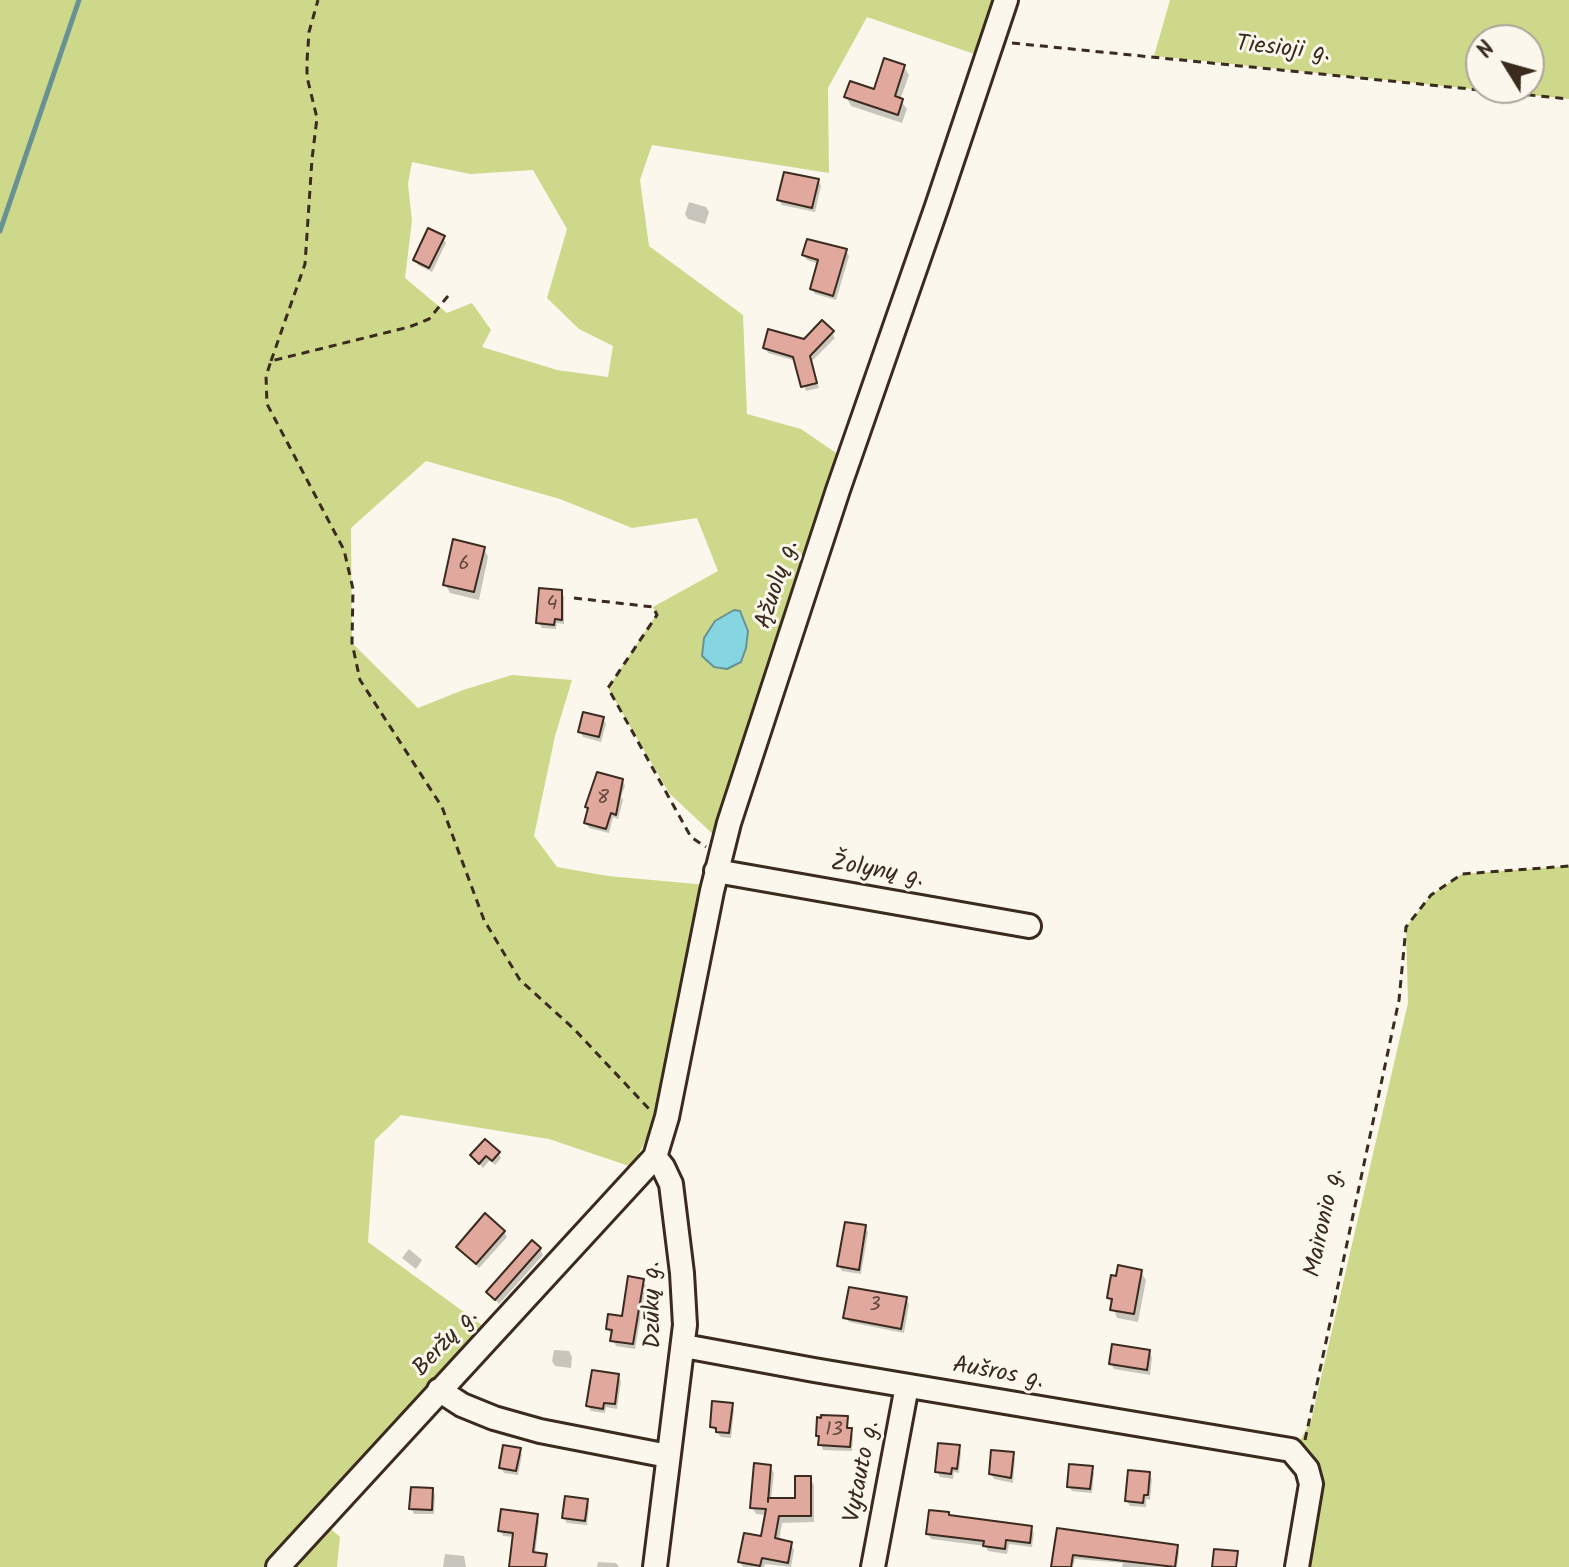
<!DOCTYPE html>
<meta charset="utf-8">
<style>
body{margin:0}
#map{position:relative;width:1569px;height:1567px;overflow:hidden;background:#fbf7ec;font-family:Kalam,sans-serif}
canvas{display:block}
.north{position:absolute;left:1465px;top:24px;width:80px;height:80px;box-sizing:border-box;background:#fbf7ec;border:2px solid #aea59a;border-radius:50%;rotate:307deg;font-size:22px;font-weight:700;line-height:32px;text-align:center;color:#3b2a1e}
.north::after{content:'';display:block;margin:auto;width:28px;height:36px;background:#3b2a1e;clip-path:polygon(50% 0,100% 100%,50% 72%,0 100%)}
</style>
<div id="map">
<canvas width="1569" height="1567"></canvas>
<div class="north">N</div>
</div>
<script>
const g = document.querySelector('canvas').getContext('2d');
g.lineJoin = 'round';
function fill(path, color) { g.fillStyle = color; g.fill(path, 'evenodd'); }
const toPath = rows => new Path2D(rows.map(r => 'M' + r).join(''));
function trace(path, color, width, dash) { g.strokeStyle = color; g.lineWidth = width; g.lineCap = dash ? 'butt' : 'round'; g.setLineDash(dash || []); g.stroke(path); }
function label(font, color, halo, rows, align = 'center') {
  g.font = font + ' Kalam,sans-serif'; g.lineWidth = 6; g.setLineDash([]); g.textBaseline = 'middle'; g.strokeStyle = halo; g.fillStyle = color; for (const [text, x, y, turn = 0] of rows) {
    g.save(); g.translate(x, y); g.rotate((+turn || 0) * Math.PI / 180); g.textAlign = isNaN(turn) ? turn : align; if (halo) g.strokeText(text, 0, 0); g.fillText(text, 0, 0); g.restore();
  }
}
fill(toPath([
 [0,0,998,0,980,56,867,17,828,88,829,173,652,145,640,180,649,246,743,315,747,414,801,429,839,455,716,837,669,793,608,688,656,615,653,607,718,571,697,518,632,528,560,499,426,461,351,528,352,643,418,708,463,690,512,675,572,680,555,736,534,836,557,867,608,876,707,885,653,1126,632,1167,549,1139,401,1115,375,1140,368,1242,483,1326,406,1413,312,1513,340,1537,337,1567,0,1567],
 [412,162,470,174,533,170,567,229,547,298,579,329,613,346,608,377,557,370,482,347,491,330,472,303,447,313,405,278,412,221,408,184],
 [1170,0,1569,0,1569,99,1154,56],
 [1481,40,1529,40,1529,88,1481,88],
 [1569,866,1569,1567,1304,1567,1316,1473,1309,1454,1298,1444,1311,1421,1408,1003,1406,927,1431,895,1462,874]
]), '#ced88b');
const water = toPath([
 [734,610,740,611,748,631,746,648,741,662,727,669,714,667,702,656,704,638,715,621,734,610]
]);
fill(water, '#86d6e2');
trace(water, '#689194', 2);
fill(toPath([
 [904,67,909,75,900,100,907,109,902,123,851,106,846,97,875,92],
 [818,181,821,186,815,212,782,205,779,200],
 [689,202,706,207,709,212,705,224,688,219,685,214],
 [443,238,446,243,432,272,418,265,415,260],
 [846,250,849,256,836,300,815,294,812,289,819,264,807,260,804,255],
 [832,333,835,338,811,362,819,388,806,391,796,361,768,353,765,348],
 [484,548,488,557,479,600,450,593,445,584],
 [561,592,564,597,564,624,557,623,556,629,542,628,539,623],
 [603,719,606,724,601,742,583,737,580,732],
 [622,780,625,786,621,797,623,800,618,819,613,817,609,833,589,828,586,822,589,810,587,807],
 [498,1153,501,1158,495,1165,490,1160,483,1168,473,1156],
 [865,1227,868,1232,861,1274,842,1271,839,1266],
 [504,1232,507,1237,479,1268,458,1247],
 [409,1249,422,1260,416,1269,402,1258],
 [540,1249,543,1255,499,1304,488,1292],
 [1141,1272,1146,1280,1138,1322,1117,1318,1109,1297],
 [643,1281,646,1286,635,1349,616,1346,608,1329,624,1318],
 [906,1299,909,1304,904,1333,849,1322,846,1317],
 [554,1350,569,1351,572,1357,571,1368,555,1366,552,1361],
 [1149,1352,1152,1357,1150,1375,1114,1369,1111,1364],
 [618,1376,621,1381,617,1409,606,1407,605,1413,591,1411,588,1406],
 [732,1405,734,1410,731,1438,721,1437,712,1427],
 [846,1418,849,1430,853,1435,852,1451,823,1450,818,1435],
 [958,1447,961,1452,959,1473,954,1472,953,1479,940,1477,937,1472],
 [519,1450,522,1455,518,1475,504,1473,501,1467],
 [1012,1454,1015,1459,1013,1483,994,1479,991,1474],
 [770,1467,774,1473,771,1500,797,1500,810,1478,814,1485,814,1522,782,1523,779,1541,791,1544,794,1550,791,1567,765,1564,764,1567,743,1567,740,1562,762,1538,767,1515,756,1514,752,1507],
 [1091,1468,1094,1473,1092,1493,1072,1491,1069,1486],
 [1149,1474,1152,1479,1150,1500,1146,1499,1146,1507,1130,1506,1127,1501],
 [432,1489,435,1495,434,1514,414,1514,411,1508],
 [586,1501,589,1506,587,1525,567,1523,564,1518],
 [536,1516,539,1521,535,1555,546,1556,548,1567,511,1567,515,1537,503,1536,500,1530],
 [950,1518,1031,1528,1034,1533,1032,1547,1009,1544,1007,1554,988,1551,985,1546,931,1539,928,1534],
 [1059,1530,1177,1547,1179,1552,1177,1567,1122,1567,1123,1563,1075,1559,1073,1567,1053,1567],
 [445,1554,464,1556,466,1567,443,1567],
 [598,1562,616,1563,619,1567,597,1567]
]), '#0003');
trace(toPath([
 [0,231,79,0]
]), '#689194', 5);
const building = toPath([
 [884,58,905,65,895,96,903,99,898,115,844,97,850,81,874,89,884,58],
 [784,172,819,179,812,208,777,200,784,172],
 [428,228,445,236,429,268,413,260,428,228],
 [807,239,847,249,833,296,810,289,818,260,802,255,807,239],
 [822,320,834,331,810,356,817,383,801,387,793,357,763,348,768,329,804,339,822,320],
 [453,539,485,547,474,592,443,585,453,539],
 [539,588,562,590,562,620,555,619,554,625,536,623,539,588],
 [583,712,604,717,599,737,578,732,583,712],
 [597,772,623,779,616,815,611,813,606,829,584,823,588,808,585,807,597,772],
 [485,1139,500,1152,492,1161,486,1156,479,1164,470,1155,485,1139],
 [485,1213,505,1231,476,1264,456,1247,485,1213],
 [845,1222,866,1225,859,1270,837,1266,845,1222],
 [532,1240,541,1248,495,1300,486,1292,532,1240],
 [1118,1265,1142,1270,1134,1314,1110,1310,1112,1299,1107,1298,1111,1275,1116,1276,1118,1265],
 [628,1276,644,1279,633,1344,610,1341,612,1330,606,1329,608,1314,622,1316,628,1276],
 [849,1287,907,1297,901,1329,843,1318,849,1287],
 [1112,1344,1150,1350,1147,1370,1109,1364,1112,1344],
 [592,1370,619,1374,615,1404,604,1403,603,1409,586,1406,592,1370],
 [712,1401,733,1403,729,1433,716,1432,716,1428,710,1427,712,1401],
 [821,1415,848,1416,847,1428,852,1428,850,1447,818,1445,819,1436,816,1436,817,1417,821,1418,821,1415],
 [938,1443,960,1445,957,1469,952,1468,951,1474,935,1472,938,1443],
 [503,1445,521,1448,516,1471,499,1468,503,1445],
 [991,1450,1014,1452,1011,1478,989,1474,991,1450],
 [754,1463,771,1465,768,1502,768,1498,795,1498,795,1476,811,1476,811,1516,779,1516,775,1538,792,1542,788,1563,762,1558,760,1566,738,1562,744,1533,761,1536,766,1509,750,1508,754,1463],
 [1069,1464,1093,1466,1090,1489,1067,1487,1069,1464],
 [1128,1470,1150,1472,1148,1495,1144,1495,1143,1503,1125,1501,1128,1470],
 [411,1487,433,1488,432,1510,409,1509,411,1487],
 [565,1496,588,1499,585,1521,562,1518,565,1496],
 [501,1509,538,1514,533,1552,547,1554,545,1567,509,1567,513,1533,498,1531,501,1509],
 [929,1510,949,1512,949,1515,1032,1526,1030,1543,1006,1540,1005,1549,983,1546,984,1541,926,1534,929,1510],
 [1057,1528,1178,1545,1175,1567,1073,1555,1071,1567,1051,1567,1057,1528],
 [1214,1549,1238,1551,1236,1567,1212,1567,1214,1549]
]);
fill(building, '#e1a89e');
trace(building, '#3b2a1e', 2);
const minor = toPath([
 [716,871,1029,926],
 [655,1157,663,1167,671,1184,682,1273,685,1325,655,1567],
 [684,1346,814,1370,1291,1450,1307,1469,1311,1484,1297,1567],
 [439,1390,462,1405,494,1418,540,1431,668,1456],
 [278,1567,655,1157,667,1117,712,891,729,823,838,490,937,206,1006,0],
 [873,1567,907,1386]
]);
trace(minor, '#3b2a1e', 28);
trace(toPath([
 [1012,43,1569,99],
 [448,296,429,319,409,327,271,361,266,376,267,404,344,550,353,589,352,643,360,680,442,807,484,920,520,980,574,1029,649,1109],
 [271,361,305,264,312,159,317,118,307,77,307,61,309,32,318,0],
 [574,598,653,607,657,615,608,688,691,837,706,847],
 [1305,1440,1399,1000,1406,927,1431,895,1462,874,1569,866]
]), '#3b2a1e', 3, [8, 6]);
trace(minor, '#fbf7ec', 22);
label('20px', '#644a3e', null, [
 ["6",464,566],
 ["4",552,606],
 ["8",603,800],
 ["3",875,1307],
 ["13",834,1432]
]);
label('24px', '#3b2a1e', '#fbf7ec', [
 ["Tiesioji g.",1283,51,6],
 ["Ąžuolų g.",779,585,-72],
 ["Žolynų g.",877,873,10],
 ["Maironio g.",1326,1223,-78],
 ["Dzūkų g.",655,1305,-91],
 ["Beržų g.",447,1344,-47],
 ["Aušros g.",998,1375,10],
 ["Vytauto g.",864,1472,-79]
]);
</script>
